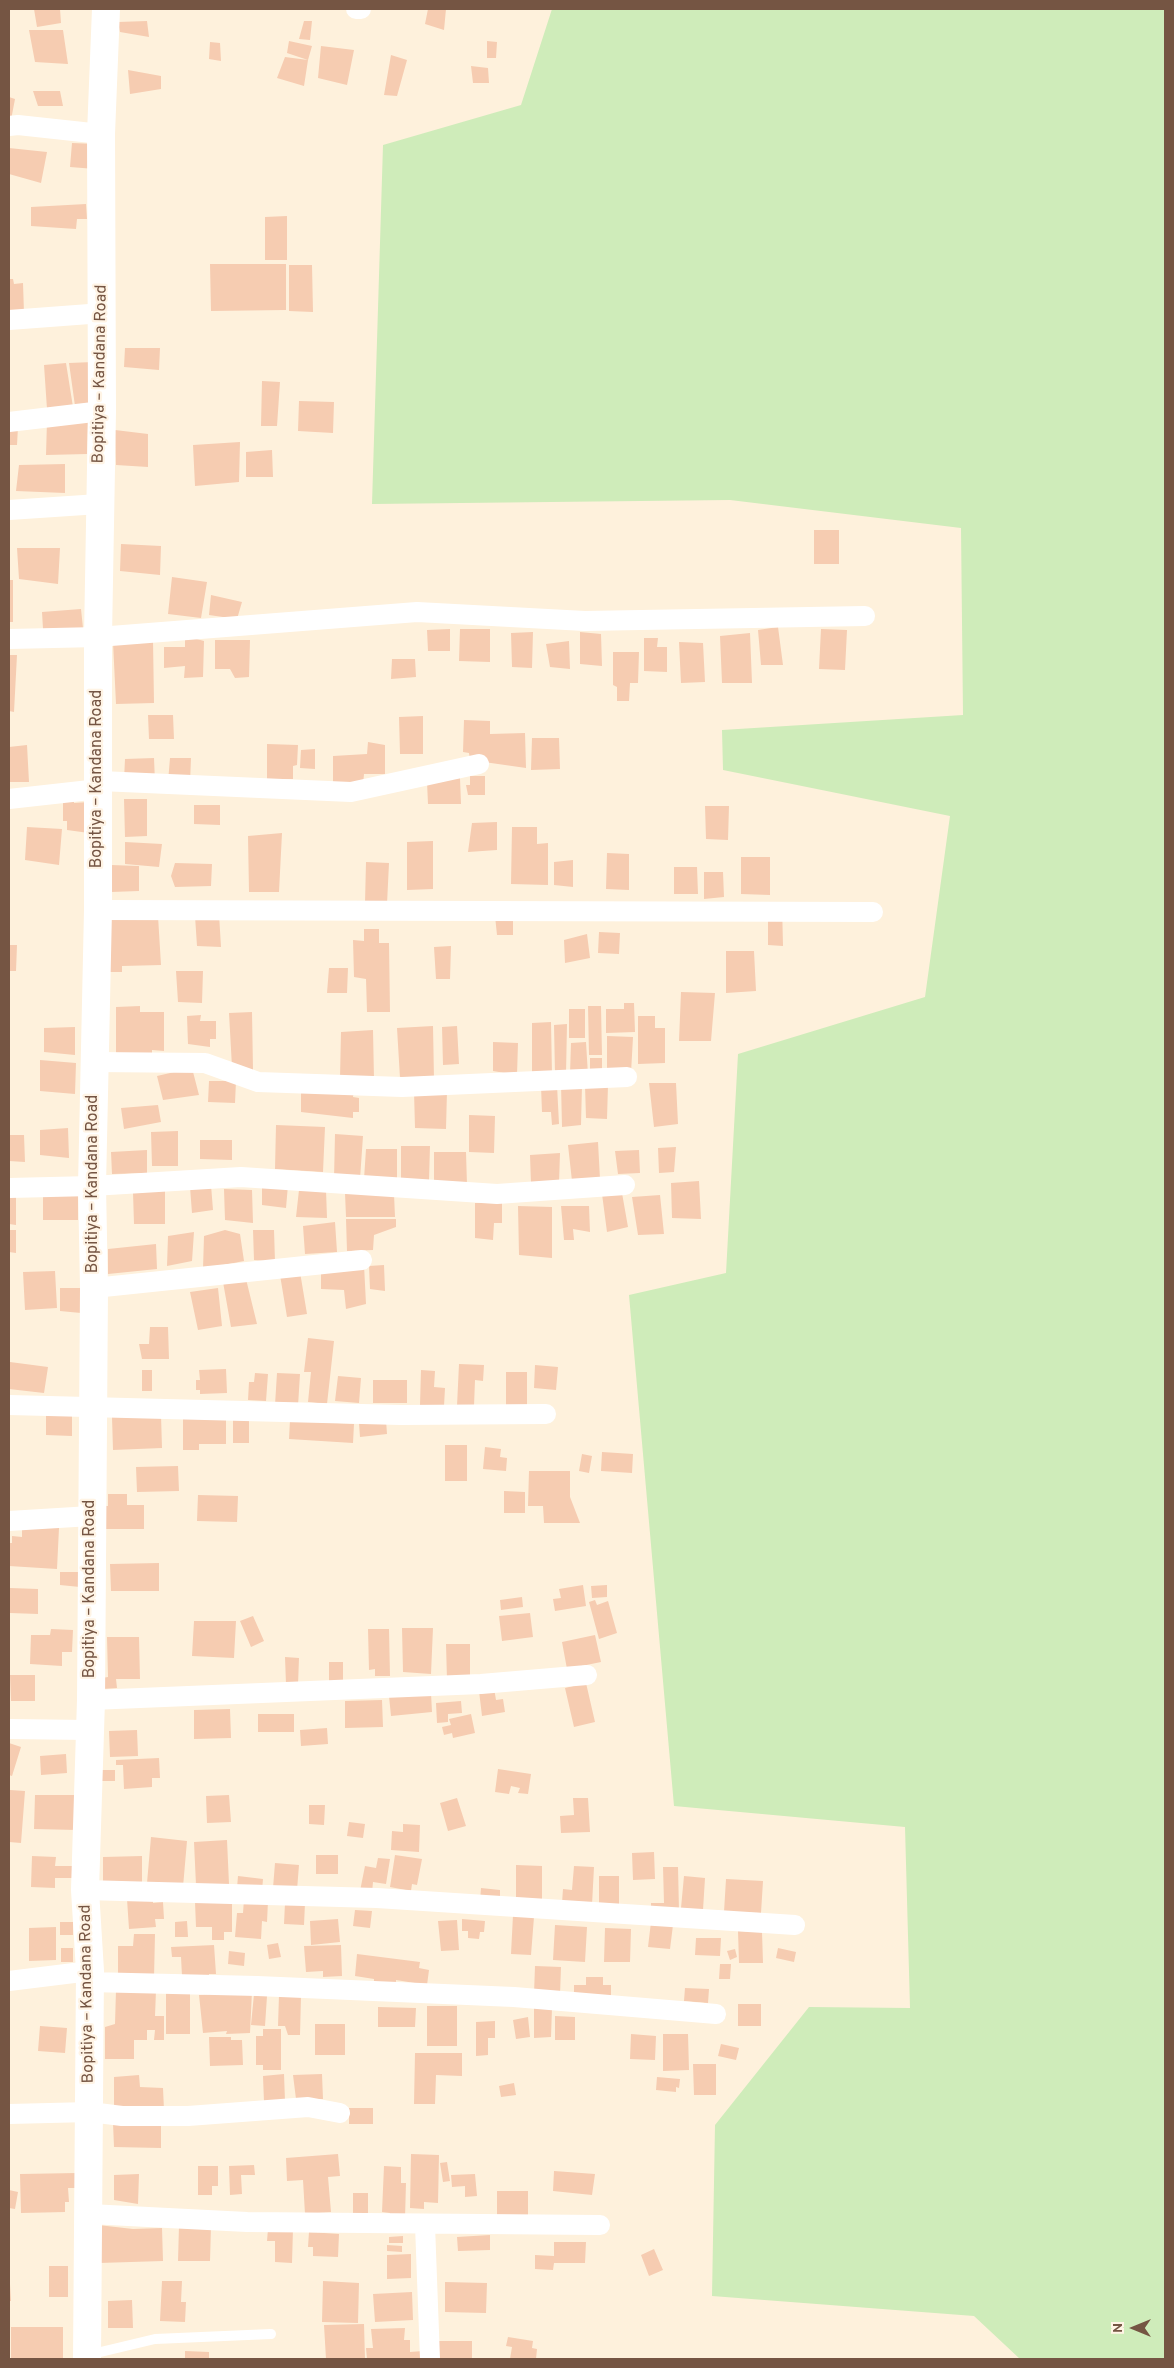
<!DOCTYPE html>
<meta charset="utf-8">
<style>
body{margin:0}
#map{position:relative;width:1174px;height:2368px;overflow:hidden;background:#fef1dc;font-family:Overpass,sans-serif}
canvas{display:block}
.frame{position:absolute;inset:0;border:10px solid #755543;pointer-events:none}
.north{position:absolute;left:1109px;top:2303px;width:50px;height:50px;-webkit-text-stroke:4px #fff4e5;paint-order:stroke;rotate:270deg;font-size:14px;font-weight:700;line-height:20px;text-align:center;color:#755543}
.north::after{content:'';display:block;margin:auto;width:18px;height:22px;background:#755543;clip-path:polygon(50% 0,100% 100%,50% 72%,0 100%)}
</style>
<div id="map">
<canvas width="1174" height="2368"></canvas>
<div class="frame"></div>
<div class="north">N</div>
</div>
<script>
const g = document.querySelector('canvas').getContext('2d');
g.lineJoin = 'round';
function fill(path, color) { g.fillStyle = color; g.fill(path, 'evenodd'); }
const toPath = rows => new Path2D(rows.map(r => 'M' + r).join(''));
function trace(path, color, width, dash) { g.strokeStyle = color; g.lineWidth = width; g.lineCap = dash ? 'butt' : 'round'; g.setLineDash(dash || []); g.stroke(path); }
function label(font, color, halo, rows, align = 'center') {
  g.font = font + ' Overpass,sans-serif'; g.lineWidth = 4.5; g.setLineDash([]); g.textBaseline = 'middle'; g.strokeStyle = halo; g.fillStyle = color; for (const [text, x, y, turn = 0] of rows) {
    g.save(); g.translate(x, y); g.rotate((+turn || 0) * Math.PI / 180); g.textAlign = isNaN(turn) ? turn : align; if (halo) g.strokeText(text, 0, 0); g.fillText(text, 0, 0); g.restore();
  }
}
fill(toPath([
 [552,9,1165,9,1165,2359,1020,2359,974,2316,712,2296,715,2125,809,2007,910,2008,905,1827,674,1806,629,1295,726,1273,738,1054,925,997,950,816,723,770,722,730,963,715,961,528,730,500,372,504,383,145,521,105]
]), '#cfecba');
fill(toPath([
 [34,9,60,9,61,23,37,27],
 [428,9,446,9,444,30,425,24],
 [147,21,149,37,120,32,118,22],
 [304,21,312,21,310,40,299,39],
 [29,30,63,30,68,64,35,62],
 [289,41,312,46,308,60,287,53],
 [487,41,497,42,496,58,487,58],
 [210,42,220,43,221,61,209,59],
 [321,46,354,50,347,85,318,78],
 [391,55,407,60,397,96,384,95],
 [285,57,308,60,304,86,277,78],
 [471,66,488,68,489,83,473,83],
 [128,70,161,76,161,89,130,94],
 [33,91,60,91,63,106,38,106],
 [9,97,15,99,11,120,9,120],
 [72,143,96,144,95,169,70,167],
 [9,148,47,152,41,183,9,174],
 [86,204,87,219,77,219,76,229,31,226,31,207],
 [287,216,287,260,265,260,265,217],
 [210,264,286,264,286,310,211,311],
 [289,265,312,265,313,312,289,311],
 [9,279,13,279,14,284,23,283,24,313,9,314],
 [125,348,160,348,159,370,124,367],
 [93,362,95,406,75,406,69,363],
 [66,363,73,407,47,409,44,365],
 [262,381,280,382,277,426,261,426],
 [299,401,334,402,333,433,298,431],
 [88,420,87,454,46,455,47,421],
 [18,427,17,445,9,445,9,428],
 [115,430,148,434,148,467,116,465],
 [240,442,239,482,195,486,193,445],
 [272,450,273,477,246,477,246,452],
 [65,464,65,493,16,491,19,465],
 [814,530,839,530,839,564,814,564],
 [121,544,161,546,160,575,120,571],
 [17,548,60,548,58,584,19,579],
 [172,577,207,582,201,618,168,614],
 [9,580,13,580,13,622,9,622],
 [211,595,242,602,237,619,209,615],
 [81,609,83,628,43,629,42,612],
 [778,627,783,665,761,665,758,630],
 [450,629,450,651,428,651,427,630],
 [460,629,490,629,490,662,459,661],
 [821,629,847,630,845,670,819,669],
 [533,632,532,668,512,667,511,633],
 [580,632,601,634,602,666,580,664],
 [750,633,752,683,722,683,720,636],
 [185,636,204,641,203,677,184,678,185,666,164,668,164,647,185,647],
 [644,638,658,638,657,647,667,647,667,672,644,671],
 [153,640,154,703,116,704,113,642],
 [215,640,250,640,249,677,235,678,230,669,215,669],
 [569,641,570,669,550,667,546,644],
 [679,642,703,643,705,682,681,683],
 [613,652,639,652,638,683,630,683,629,701,617,701,617,687,613,685],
 [9,655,17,655,14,712,9,711],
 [392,659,415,659,416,677,391,679],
 [148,715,173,715,174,739,149,739],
 [423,716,423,754,400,754,399,717],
 [464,720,490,721,490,734,525,733,526,768,470,760,469,753,463,752],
 [532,738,559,738,560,769,531,770],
 [368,742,385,745,385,774,364,774,363,785,333,784,333,756,367,754],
 [267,744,298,745,297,765,293,766,293,779,267,779],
 [27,745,29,782,9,782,9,747],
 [315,749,315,769,300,768,301,750],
 [154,758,155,782,124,780,125,759],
 [170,758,191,758,190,783,168,782],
 [470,776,485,776,485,795,468,795,466,785,470,785],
 [460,778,461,804,428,804,427,782],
 [63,799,74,799,74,803,89,802,89,833,67,830,67,821,63,821],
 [124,799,147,799,147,836,125,837],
 [194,805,220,805,220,825,194,824],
 [705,806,729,806,728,840,706,839],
 [497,822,497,850,468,852,472,823],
 [27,827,62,829,59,865,25,860],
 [512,827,537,827,537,844,548,843,548,885,511,884],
 [282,833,279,892,249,892,248,836],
 [433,841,433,889,407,890,407,842],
 [125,842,162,844,159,867,125,864],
 [607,853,629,854,629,890,606,889],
 [741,857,770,857,770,895,741,894],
 [573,860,573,887,554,885,554,862],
 [366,862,389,863,387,904,365,903],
 [175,863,212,864,211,886,175,887,171,876],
 [111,865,139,866,139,891,111,892],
 [674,867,697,867,698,894,674,894],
 [704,872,723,872,724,897,704,899],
 [768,904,782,904,783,946,768,945],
 [219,914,221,947,197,946,195,916],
 [513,915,513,935,497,935,495,916],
 [158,916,161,965,122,966,122,972,109,972,109,917],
 [364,929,379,929,379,943,389,943,390,1012,367,1012,366,979,354,977,353,940,364,941],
 [599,932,620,933,619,954,598,953],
 [587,934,590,958,565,963,564,940],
 [9,945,17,945,16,971,9,971],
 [451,946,450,979,436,979,434,947],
 [726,951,754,951,756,991,726,993],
 [329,968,348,968,347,993,327,993],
 [176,971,203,971,202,1003,178,1002],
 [681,992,715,993,711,1041,679,1041],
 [624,1003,634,1003,635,1032,606,1033,606,1009,624,1009],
 [140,1006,140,1012,164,1012,164,1051,152,1050,152,1053,116,1059,116,1007],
 [588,1006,601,1006,602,1055,589,1055],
 [569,1009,585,1009,585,1038,569,1038],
 [252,1012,253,1070,232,1067,229,1013],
 [201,1015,200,1021,216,1021,216,1039,210,1039,210,1047,188,1044,187,1016],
 [638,1016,655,1016,655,1028,665,1028,665,1063,638,1064],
 [551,1022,552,1075,532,1076,532,1023],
 [567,1024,566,1074,555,1074,554,1025],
 [433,1026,434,1079,400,1078,397,1028],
 [457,1026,459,1064,443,1065,442,1027],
 [75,1027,75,1055,44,1052,44,1028],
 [373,1030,374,1079,340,1078,341,1032],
 [607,1036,633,1037,631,1073,607,1070],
 [493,1042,518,1043,517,1075,493,1071],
 [586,1042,588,1075,570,1074,571,1043],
 [590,1058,602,1058,602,1075,590,1075],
 [40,1060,76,1063,75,1094,40,1091],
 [192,1068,199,1095,163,1100,157,1076],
 [209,1081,236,1081,235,1103,208,1102],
 [649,1083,676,1083,678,1124,654,1127],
 [561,1084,582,1085,581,1125,562,1127],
 [557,1085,559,1124,552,1125,551,1112,542,1112,541,1086],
 [585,1085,608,1085,607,1119,586,1118],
 [301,1090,354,1090,353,1097,359,1098,359,1112,353,1112,353,1118,301,1112],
 [414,1091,447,1091,446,1129,415,1128],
 [158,1105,161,1122,124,1129,121,1108],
 [469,1115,495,1116,494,1153,469,1152],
 [276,1125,325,1127,323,1172,275,1169],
 [68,1128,69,1158,40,1155,40,1130],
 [178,1131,178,1166,152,1166,151,1132],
 [335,1134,363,1136,360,1179,334,1179],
 [9,1135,24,1135,25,1162,9,1161],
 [200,1140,232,1140,232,1160,200,1159],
 [598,1142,600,1179,572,1181,568,1145],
 [401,1146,430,1146,429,1180,401,1180],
 [676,1147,674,1172,659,1173,658,1148],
 [366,1149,397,1149,397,1180,364,1179],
 [147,1150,147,1173,112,1174,111,1152],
 [639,1150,640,1173,618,1174,615,1151],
 [434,1152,466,1152,467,1185,434,1181],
 [560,1153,559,1183,531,1184,530,1155],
 [699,1181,701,1219,672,1218,671,1183],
 [211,1185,213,1210,192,1213,190,1187],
 [262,1185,288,1185,286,1208,262,1205],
 [165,1189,165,1224,134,1224,133,1192],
 [224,1189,252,1190,253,1223,225,1220],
 [78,1190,78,1220,43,1220,43,1191],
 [299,1190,326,1190,327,1218,296,1217],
 [345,1193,394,1194,395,1217,346,1217],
 [622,1193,628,1227,607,1232,602,1194],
 [660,1195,664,1234,638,1235,632,1197],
 [9,1197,16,1197,16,1225,9,1224],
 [502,1202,502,1223,494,1223,493,1240,475,1238,475,1203],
 [518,1206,552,1207,552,1258,519,1255],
 [561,1206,589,1206,590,1232,573,1229,574,1240,564,1240],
 [346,1219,396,1219,396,1227,374,1235,373,1250,347,1251],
 [335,1222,337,1252,305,1254,303,1226],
 [9,1230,16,1230,16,1253,9,1252],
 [225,1230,240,1234,244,1261,203,1269,204,1236],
 [253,1230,274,1230,275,1262,254,1260],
 [194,1232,192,1261,167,1266,168,1236],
 [156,1244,157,1269,108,1274,108,1249],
 [364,1265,366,1304,346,1309,344,1290,321,1289,321,1269],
 [384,1265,385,1291,370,1289,369,1266],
 [55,1271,57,1308,25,1310,23,1272],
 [300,1272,307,1314,287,1317,280,1275],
 [246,1279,257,1324,231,1327,223,1282],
 [60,1288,80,1288,81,1313,60,1311],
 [218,1288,222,1326,198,1330,190,1292],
 [150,1327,168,1327,169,1359,142,1359,139,1344,149,1344],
 [308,1338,334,1341,327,1404,308,1402,311,1372,304,1372],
 [10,1362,48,1367,44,1393,9,1389],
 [459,1364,484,1365,483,1381,475,1380,474,1406,457,1406],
 [535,1365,558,1367,556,1390,534,1388],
 [226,1369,227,1393,200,1394,200,1390,196,1390,196,1380,200,1380,199,1370],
 [142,1370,152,1370,152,1391,142,1391],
 [421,1370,435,1371,434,1387,445,1388,444,1406,420,1405],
 [506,1372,527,1372,527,1409,506,1409],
 [255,1373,268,1374,266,1401,248,1400,249,1382,254,1382],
 [277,1373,300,1374,298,1406,275,1405],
 [338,1376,361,1378,359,1403,335,1401],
 [373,1380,407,1380,407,1403,373,1403],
 [46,1414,72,1414,72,1436,46,1435],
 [161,1415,162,1448,113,1450,112,1417],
 [183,1418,226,1418,226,1444,199,1444,199,1450,183,1450],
 [233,1419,249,1419,249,1443,233,1443],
 [290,1420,354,1424,353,1443,289,1439],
 [386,1420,387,1434,360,1437,359,1423],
 [445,1445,467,1445,467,1481,445,1481],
 [485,1447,501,1449,500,1457,507,1458,506,1471,483,1469],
 [602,1452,633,1454,632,1473,601,1471],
 [582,1454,592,1456,589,1473,579,1471],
 [178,1466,179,1491,137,1492,136,1467],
 [529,1471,570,1471,570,1497,580,1523,544,1523,543,1506,528,1506],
 [504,1491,525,1492,525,1513,504,1513],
 [108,1494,127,1494,127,1505,144,1505,144,1529,104,1529,104,1506,108,1506],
 [198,1495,238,1496,237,1522,197,1521],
 [22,1527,59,1528,57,1569,9,1566,9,1543,12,1543,12,1536,22,1537],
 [159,1563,159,1591,111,1591,110,1564],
 [60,1572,80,1572,80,1587,60,1585],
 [583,1585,586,1606,555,1611,553,1599,561,1598,559,1589],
 [607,1585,607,1597,592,1598,591,1586],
 [10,1588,38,1589,38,1614,10,1613],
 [522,1597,523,1607,501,1610,500,1600],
 [595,1600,597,1605,608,1601,617,1633,599,1639,589,1602],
 [530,1613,533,1637,502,1641,499,1616],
 [253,1616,264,1641,251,1647,240,1621],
 [194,1621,236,1621,234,1658,192,1656],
 [402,1628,433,1628,431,1674,403,1672],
 [51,1629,73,1630,72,1652,62,1652,62,1666,30,1664,31,1635,50,1635],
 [368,1629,389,1629,390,1676,375,1676,375,1669,369,1670],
 [595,1635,601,1662,567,1669,562,1642],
 [107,1637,139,1637,140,1679,116,1679,117,1688,102,1689,102,1678,108,1677],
 [446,1644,470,1644,470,1680,447,1680],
 [285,1657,299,1658,298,1685,286,1684],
 [329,1662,343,1662,343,1683,329,1683],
 [10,1675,35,1675,35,1701,11,1701],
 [586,1683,595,1722,574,1727,565,1688],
 [494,1688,496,1700,503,1699,505,1712,482,1716,479,1691],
 [431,1693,432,1712,391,1716,389,1696],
 [382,1700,383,1727,345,1728,345,1701],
 [461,1701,462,1713,448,1714,448,1722,437,1723,436,1703],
 [230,1709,231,1738,194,1739,194,1710],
 [258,1714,294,1714,294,1732,258,1732],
 [471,1714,475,1733,453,1738,452,1733,444,1735,442,1727,451,1725,449,1719],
 [327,1728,328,1744,301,1746,300,1730],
 [137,1730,138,1756,110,1757,109,1731],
 [9,1743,21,1747,12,1776,9,1775],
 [66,1754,67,1773,41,1775,40,1756],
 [159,1758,160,1778,152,1778,152,1787,124,1789,123,1765,116,1765,116,1760],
 [498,1769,531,1774,528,1794,518,1793,520,1788,511,1786,509,1794,495,1792],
 [102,1770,115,1770,115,1781,102,1781],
 [10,1790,25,1791,21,1843,9,1842],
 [35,1795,77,1795,77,1830,34,1829],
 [229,1795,231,1822,207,1823,206,1796],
 [457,1798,466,1826,448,1831,440,1803],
 [573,1798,588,1798,590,1832,561,1833,560,1816,574,1815],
 [309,1805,325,1805,324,1825,309,1824],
 [349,1822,365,1824,363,1838,347,1836],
 [403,1824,420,1825,419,1852,391,1850,392,1831,403,1832],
 [151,1837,187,1841,183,1887,147,1883],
 [227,1840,229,1884,196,1885,194,1842],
 [654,1852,655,1879,633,1880,632,1853],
 [316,1855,338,1855,338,1874,316,1874],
 [395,1855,422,1859,417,1885,412,1884,411,1891,390,1887],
 [32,1856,56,1857,55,1866,75,1866,75,1878,55,1878,55,1888,31,1887],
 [142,1856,142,1884,103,1885,103,1857],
 [378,1858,390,1859,386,1884,373,1882,372,1893,360,1891,365,1866,376,1868],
 [275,1863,299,1865,297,1890,273,1888],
 [516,1865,542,1866,542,1901,516,1901],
 [574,1866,594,1867,592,1905,562,1903,563,1889,572,1890],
 [663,1867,678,1867,679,1911,651,1912,651,1903,664,1903],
 [238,1876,263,1879,262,1891,237,1888],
 [599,1876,619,1876,619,1908,599,1908],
 [684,1876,705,1878,703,1910,681,1908],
 [726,1879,763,1881,761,1913,724,1912],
 [481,1888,500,1890,500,1902,480,1901],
 [153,1898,153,1903,163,1902,164,1919,155,1919,156,1927,129,1929,127,1899],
 [244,1899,268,1901,267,1922,262,1921,261,1939,235,1937,237,1913,243,1913],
 [232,1901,232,1932,224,1932,224,1940,212,1940,212,1927,196,1927,195,1902],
 [285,1903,305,1903,304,1925,284,1924],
 [355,1910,372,1911,370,1928,353,1926],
 [513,1915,534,1917,531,1955,511,1954],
 [338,1919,340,1942,311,1945,310,1921],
 [462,1919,485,1921,484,1932,480,1932,479,1939,468,1938,468,1931,462,1931],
 [457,1920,459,1950,441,1951,438,1921],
 [187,1921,188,1937,175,1937,175,1922],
 [60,1922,73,1922,73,1935,60,1935],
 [651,1922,673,1925,670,1949,648,1947],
 [555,1925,587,1927,585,1962,553,1960],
 [56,1927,56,1960,29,1961,29,1928],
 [605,1928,631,1929,630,1962,604,1962],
 [738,1931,762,1932,763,1963,739,1963],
 [134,1934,155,1934,154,1978,118,1977,118,1946,133,1946],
 [696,1938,721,1938,720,1956,695,1955],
 [278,1943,281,1957,269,1959,267,1945],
 [214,1945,216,1974,209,1974,209,1979,182,1976,181,1957,172,1957,171,1947],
 [341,1945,342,1976,323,1977,323,1971,306,1972,304,1946],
 [61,1948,73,1948,73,1962,61,1962],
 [778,1948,796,1952,794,1962,776,1958],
 [735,1949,737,1957,730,1960,727,1951],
 [229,1951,245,1953,244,1966,228,1964],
 [357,1954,420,1962,419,1968,429,1970,427,1985,396,1980,396,1986,374,1983,374,1979,355,1976],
 [720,1964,731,1964,730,1979,719,1979],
 [535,1966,561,1967,560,1995,534,1994],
 [586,1977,603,1977,603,1985,611,1985,611,1999,574,1998,574,1985,586,1985],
 [685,1988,709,1989,708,2003,684,2001],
 [116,1990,156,1990,155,2016,164,2016,164,2040,154,2040,155,2030,147,2030,147,2040,134,2040,134,2059,105,2059,105,2027,115,2024],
 [166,1991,190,1991,190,2034,166,2034],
 [252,1991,250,2033,226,2034,227,2031,203,2033,199,1995],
 [254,1994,267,1996,265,2026,251,2025],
 [279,1995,301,1996,300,2035,288,2035,285,2026,278,2026],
 [738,2004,761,2004,761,2026,738,2026],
 [427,2006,457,2006,457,2046,427,2046],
 [534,2006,552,2008,551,2037,534,2038],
 [378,2007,416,2008,415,2027,378,2027],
 [555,2016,575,2017,575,2040,555,2040],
 [528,2017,530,2037,516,2039,513,2020],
 [495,2021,495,2038,488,2038,488,2055,476,2056,476,2022],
 [315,2024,345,2024,345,2055,315,2055],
 [40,2026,67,2028,65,2053,38,2051],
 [263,2029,281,2029,281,2070,263,2070,263,2065,256,2065,256,2036,263,2036],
 [631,2034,656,2036,655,2060,630,2059],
 [663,2034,688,2034,689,2070,663,2071],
 [209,2037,231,2037,231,2040,242,2040,243,2065,210,2066],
 [721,2044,739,2048,736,2060,718,2056],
 [415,2053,462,2053,462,2076,436,2075,435,2104,414,2104],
 [693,2064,716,2064,716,2095,694,2095],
 [284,2074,285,2101,264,2102,263,2076],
 [322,2074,323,2099,296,2099,293,2075],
 [139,2075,140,2087,163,2088,164,2110,114,2107,114,2077],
 [657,2077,680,2079,679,2088,676,2087,676,2092,656,2090],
 [514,2083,516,2095,501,2097,499,2086],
 [349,2108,373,2108,373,2124,349,2124],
 [113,2123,161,2124,161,2148,114,2147],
 [338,2154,340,2176,328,2177,331,2212,305,2214,303,2180,287,2181,286,2158],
 [411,2154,439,2155,438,2203,424,2202,424,2209,410,2208],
 [447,2162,450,2181,443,2182,440,2163],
 [254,2165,255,2175,241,2175,242,2194,230,2195,229,2166],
 [198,2166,218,2166,218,2186,212,2186,212,2195,198,2195],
 [384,2166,401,2167,401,2183,406,2183,405,2218,390,2218,390,2213,382,2212],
 [554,2171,595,2174,592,2195,553,2191],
 [77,2173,77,2188,68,2188,69,2202,65,2202,65,2212,21,2213,20,2174],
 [139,2174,138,2204,114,2200,114,2175],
 [475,2174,477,2196,465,2197,465,2186,452,2187,451,2175],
 [9,2190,18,2192,15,2209,9,2208],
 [497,2191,528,2191,528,2218,497,2219],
 [353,2193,368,2193,368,2216,353,2216],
 [98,2225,133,2229,162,2228,163,2261,99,2263],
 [179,2226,211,2226,210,2261,178,2261],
 [268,2229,293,2229,292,2263,275,2262,275,2241,267,2241],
 [309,2232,339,2234,338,2257,313,2256,313,2247,308,2247],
 [490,2235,490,2250,458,2251,457,2237],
 [403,2236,403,2243,389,2243,389,2237],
 [554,2242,586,2242,585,2263,554,2263,553,2270,535,2269,535,2255,554,2256],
 [387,2245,402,2246,402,2252,387,2251],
 [654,2249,663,2270,649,2276,641,2255],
 [411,2254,411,2278,387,2279,387,2255],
 [49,2266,68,2266,68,2297,49,2297],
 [162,2281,182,2281,181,2302,186,2302,185,2322,160,2321],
 [323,2281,359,2283,358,2323,322,2322],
 [445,2282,487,2283,486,2313,445,2312],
 [9,2284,10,2284,11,2301,9,2301],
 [412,2292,413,2320,375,2322,373,2294],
 [132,2300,133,2328,108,2328,108,2301],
 [364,2324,365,2359,326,2359,324,2325],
 [11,2327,63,2327,63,2359,11,2359],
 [405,2328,404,2340,410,2340,410,2352,423,2351,423,2359,367,2359,366,2348,373,2348,371,2329],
 [508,2337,533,2341,532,2348,537,2349,536,2359,510,2359,512,2347,506,2346],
 [436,2341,472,2341,472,2359,436,2359],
 [185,2351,209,2352,209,2359,185,2359]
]), '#f6ccb1');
trace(toPath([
 [88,2355,155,2339,271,2334]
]), '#fff', 10);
trace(toPath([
 [356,9,361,9],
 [9,126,18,125,101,134],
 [9,320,103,313],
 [9,422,102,411],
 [9,510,99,504],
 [9,639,98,637,417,612,585,621,865,616],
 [100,781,351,792,479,764],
 [9,799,99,789],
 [98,910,873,912],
 [95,1062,205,1063,258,1082,402,1087,627,1077],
 [9,1188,92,1186,241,1177,497,1194,625,1185],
 [94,1288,362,1260],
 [9,1405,401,1415,546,1414],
 [9,1521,91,1516],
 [91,1700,481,1684,587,1675],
 [9,1729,89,1730],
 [85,1890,377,1898,795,1925],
 [9,1981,90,1971],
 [89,1982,257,1986,514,1997,716,2014],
 [9,2114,90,2112,122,2116,188,2116,308,2107,340,2113],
 [89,2214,247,2222,600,2225],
 [425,2225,430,2359]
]), '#fff', 20);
trace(toPath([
 [87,2359,90,1971,85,1890,91,1700,94,1288,92,1186,98,910,98,637,102,411,101,134,106,9]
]), '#fff', 28);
label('16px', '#755543', '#fff4e5', [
 ["Bopitiya – Kandana Road",101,374,-89],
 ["Bopitiya – Kandana Road",98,779,-90],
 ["Bopitiya – Kandana Road",94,1184,-90],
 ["Bopitiya – Kandana Road",91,1589,-90],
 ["Bopitiya – Kandana Road",88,1994,-91]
]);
</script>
